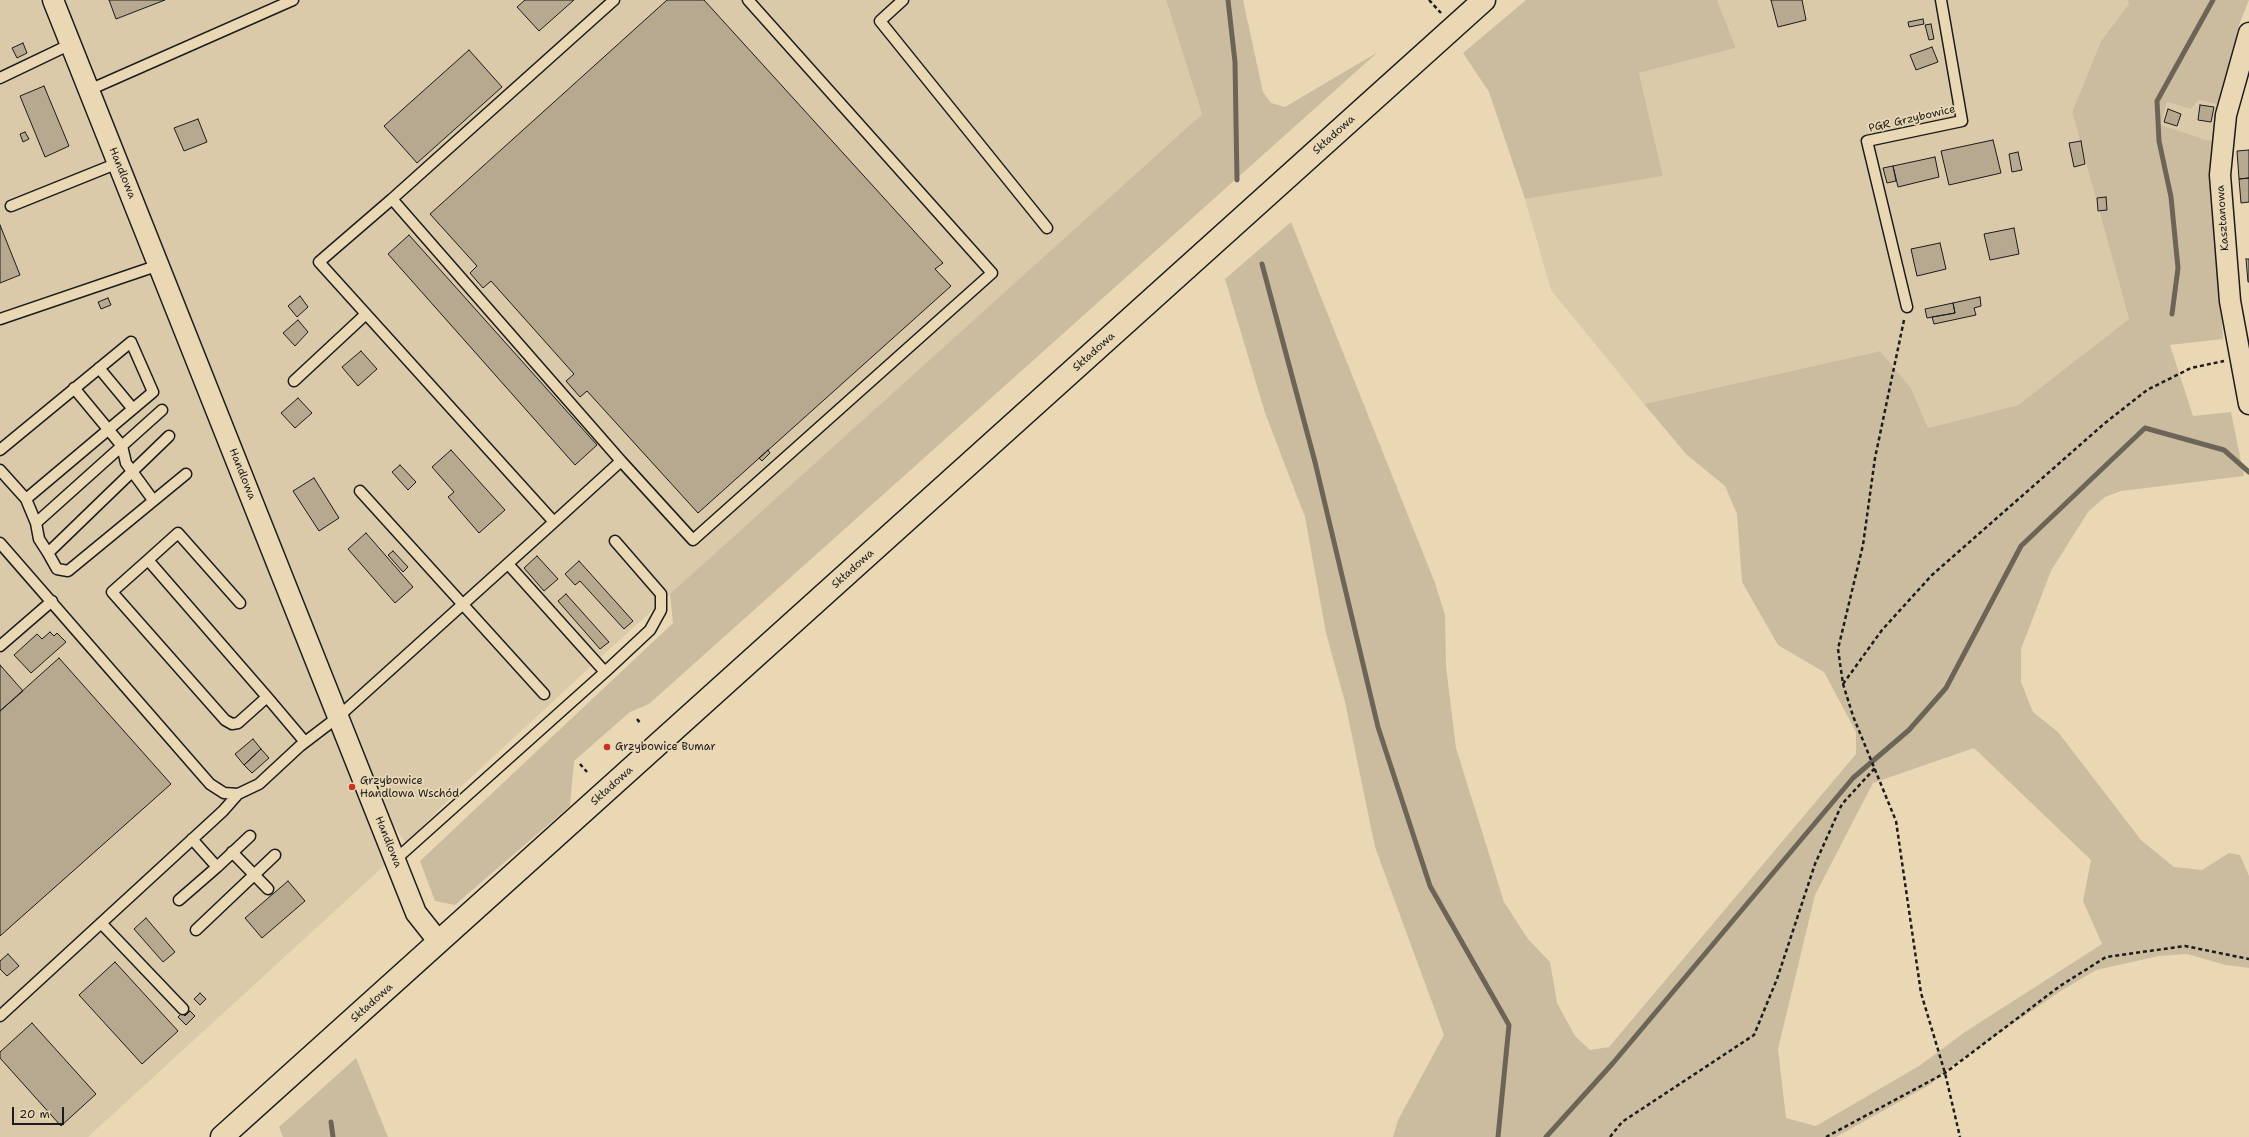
<!DOCTYPE html>
<meta charset="utf-8">
<style>
body{margin:0}
#map{position:relative;width:2249px;height:1137px;overflow:hidden;background:#ead8b5;font-family:"Shantell Sans",sans-serif}
canvas{display:block}
.scale{position:absolute;left:12px;top:1107px;width:52px;height:18px;box-sizing:border-box;border:2px solid #1c1c1c;border-top:0;padding-left:5px;font-size:12px;line-height:14px;white-space:nowrap;color:#1c1c1c;-webkit-text-stroke:3px #ead8b5;paint-order:stroke}
</style>
<div id="map">
<canvas width="2249" height="1137"></canvas>
<div class="scale">20 m</div>
</div>
<script>
const g = document.querySelector('canvas').getContext('2d');
g.lineJoin = 'round';
function fill(path, color) { g.fillStyle = color; g.fill(path, 'evenodd'); }
const toPath = rows => new Path2D(rows.map(r => 'M' + r).join(''));
function trace(path, color, width, dash) { g.strokeStyle = color; g.lineWidth = width; g.lineCap = dash ? 'butt' : 'round'; g.setLineDash(dash || []); g.stroke(path); }
function label(font, color, halo, rows, align = 'center') {
  g.font = font + ' "Shantell Sans",sans-serif'; g.lineWidth = 3.5; g.setLineDash([]); g.textBaseline = 'middle'; g.strokeStyle = halo; g.fillStyle = color; for (const [text, x, y, turn = 0] of rows) {
    g.save(); g.translate(x, y); g.rotate((+turn || 0) * Math.PI / 180); g.textAlign = isNaN(turn) ? turn : align; if (halo) g.strokeText(text, 0, 0); g.fillText(text, 0, 0); g.restore();
  }
}
fill(toPath([
 [0,0,40,0,385,865,88,1137,0,1137],
 [62,0,1166,0,1202,114,602,656,465,783,406,843,386,816],
 [1717,0,2128,0,2130,4,2101,41,2072,112,2129,319,2018,405,1928,428,1911,388,1880,351,1644,404,1551,290,1525,199,1663,176,1639,73,1736,48],
 [2199,100,2220,105,2217,141,2206,140,2161,126,2167,102,2191,109]
]), '#dbcaaa');
fill(toPath([
 [1166,0,1243,0,1263,92,1271,103,1285,107,1378,52,649,704,630,712,574,761,570,806,455,905,435,901,420,861,673,623,670,594,1202,114],
 [1526,0,1717,0,1736,48,1639,73,1663,176,1525,199,1489,92,1463,53],
 [2128,0,2249,0,2239,25,2220,105,2199,100,2191,109,2167,102,2161,125,2206,140,2217,141,2217,226,2223,339,2170,345,2193,416,2231,412,2244,476,2121,491,2105,497,2088,512,2051,571,2021,649,2021,682,2033,712,2058,732,2141,840,2174,867,2202,870,2229,853,2240,855,2249,876,2249,968,2226,965,2187,954,2159,956,2096,970,2059,992,1948,1069,1931,1084,1836,1137,1393,1137,1398,1120,1444,1035,1375,847,1345,702,1326,633,1305,517,1265,413,1225,279,1291,222,1435,583,1445,615,1446,666,1456,748,1504,902,1528,939,1550,962,1557,1003,1575,1036,1590,1050,1609,1047,1856,754,1856,732,1824,672,1778,645,1742,582,1737,514,1725,486,1687,455,1644,404,1880,351,1911,388,1928,428,2018,405,2129,319,2072,112,2101,41,2129,4],
 [1974,748,2091,860,2083,901,2102,944,1965,1032,1919,1066,1816,1126,1786,1118,1778,1049,1815,895,1873,783],
 [356,1058,388,1137,283,1137,279,1127]
]), '#ccbc9f');
trace(toPath([
 [1228,0,1235,62,1237,180],
 [1262,264,1315,462,1378,727,1430,886,1509,1025,1498,1137],
 [2172,314,2178,268,2171,197,2159,141,2157,101,2213,0],
 [331,1122,333,1137],
 [1546,1137,1613,1063,1853,778,1909,730,1946,688,2021,546,2145,428,2224,450,2249,472]
]), '#6c6557', 5);
const building = toPath([
 [109,0,165,0,116,19,109,0],
 [525,0,574,0,539,31,517,7,525,0],
 [667,0,704,0,943,263,935,269,951,286,698,513,587,391,580,397,566,381,574,374,491,281,483,288,470,273,477,266,430,214,667,0],
 [1771,0,1802,0,1806,20,1778,27,1771,0],
 [1923,19,1924,24,1909,27,1908,22,1923,19],
 [1931,24,1934,39,1929,40,1925,25,1931,24],
 [23,43,27,53,17,58,12,48,23,43],
 [1932,47,1938,62,1916,70,1910,55,1932,47],
 [469,50,502,87,417,163,384,126,469,50],
 [44,86,69,146,45,157,20,96,44,86],
 [2200,105,2214,107,2211,122,2198,120,2200,105],
 [2168,109,2181,114,2177,126,2164,122,2168,109],
 [198,119,207,142,184,151,174,128,198,119],
 [25,132,29,139,23,142,20,134,25,132],
 [1993,140,2001,173,1949,185,1941,151,1993,140],
 [2081,141,2085,164,2074,167,2069,143,2081,141],
 [2249,150,2249,178,2239,179,2237,151,2249,150],
 [2018,152,2022,170,2012,172,2009,154,2018,152],
 [1935,157,1939,177,1898,187,1893,166,1935,157],
 [1893,166,1896,181,1887,183,1883,168,1893,166],
 [2249,178,2249,202,2241,203,2239,179,2249,178],
 [2106,197,2107,210,2098,211,2097,198,2106,197],
 [0,225,20,275,0,283,0,225],
 [2014,228,2019,254,1990,260,1984,234,2014,228],
 [409,235,597,445,575,465,388,254,409,235],
 [1940,243,1946,269,1917,276,1911,249,1940,243],
 [2246,259,2249,259,2249,282,2248,282,2246,259],
 [300,296,308,307,297,317,288,306,300,296],
 [1980,297,1981,306,1974,308,1976,315,1934,324,1932,317,1955,313,1953,303,1980,297],
 [108,298,111,305,101,309,98,302,108,298],
 [1953,303,1955,313,1927,318,1925,309,1953,303],
 [298,320,308,332,295,346,283,333,298,320],
 [361,351,377,369,358,386,342,367,361,351],
 [298,398,312,413,295,428,281,413,298,398],
 [451,450,505,510,479,533,448,497,454,492,432,467,451,450],
 [768,450,770,453,762,461,759,458,768,450],
 [400,465,416,482,408,490,392,472,400,465],
 [314,478,339,518,319,531,293,491,314,478],
 [366,533,413,587,395,603,348,549,366,533],
 [393,551,408,567,403,572,388,555,393,551],
 [537,556,558,579,544,591,524,568,537,556],
 [579,561,633,621,624,629,580,581,575,585,565,574,579,561],
 [566,594,609,642,600,649,558,601,566,594],
 [50,632,54,636,57,633,66,642,31,673,14,655,37,634,42,639,50,632],
 [59,658,171,784,0,936,0,711,59,658],
 [0,665,23,691,0,711,0,665],
 [253,739,261,749,244,765,235,754,253,739],
 [261,749,269,758,252,773,244,765,261,749],
 [288,881,305,901,262,938,245,918,288,881],
 [146,918,175,952,163,962,134,929,146,918],
 [8,954,19,966,7,976,0,969,0,961,8,954],
 [115,962,178,1031,142,1064,79,995,115,962],
 [200,993,206,999,200,1005,194,999,200,993],
 [190,1011,195,1016,186,1025,178,1017,182,1013,185,1016,190,1011],
 [32,1023,96,1094,61,1126,0,1058,0,1052,32,1023]
]);
fill(building, '#b7a98f');
trace(building, '#1c1c1c', 1);
const service = toPath([
 [903,0,880,21,1047,228],
 [0,78,71,44],
 [89,90,293,0],
 [392,199,614,0],
 [11,206,118,163],
 [1907,307,1867,141,1962,121,1941,0],
 [0,319,159,265],
 [99,368,133,409],
 [294,381,366,314],
 [74,388,122,446,126,463,153,500],
 [0,450,131,342,153,392,26,499,0,470],
 [621,461,693,540,992,273,748,0],
 [360,491,544,694],
 [26,499,36,523,162,410],
 [36,523,39,539,48,553,169,436],
 [0,543,210,784,224,793,238,794,259,784,300,746,338,717,554,522,319,262,392,199,621,461,554,522],
 [48,553,57,569,68,571,186,474],
 [148,560,178,533,240,603],
 [0,646,52,601],
 [605,672,650,630,661,610,661,594,615,541],
 [267,697,238,723,232,724,225,720,112,592,148,560,267,697,305,742],
 [192,839,217,867,250,836],
 [232,852,268,889],
 [395,860,605,672,508,564],
 [179,900,217,867],
 [101,923,183,1009],
 [196,930,275,855],
 [0,1016,223,811,238,794]
]);
const minor = toPath([
 [53,0,416,913,439,942],
 [2249,33,2226,115,2220,175,2230,301,2249,404]
]);
const secondary = toPath([
 [222,1137,1484,0]
]);
trace(service, '#1c1c1c', 13);
trace(minor, '#1c1c1c', 23);
trace(secondary, '#1c1c1c', 25);
trace(toPath([
 [1429,0,1441,13],
 [1904,320,1875,458,1863,545,1838,649,1843,684,1853,716,1896,821,1921,993,1945,1073,1960,1137],
 [1843,684,1882,630,1932,575,2105,423,2147,390,2191,368,2224,361],
 [637,719,641,724],
 [580,764,587,772],
 [1610,1137,1622,1122,1754,1035,1777,979,1815,864,1842,804,1875,768],
 [1826,1137,1945,1073,2060,986,2106,957,2185,946,2249,959]
]), '#1c1c1c', 2.5, [4, 3]);
trace(service, '#ead8b5', 10);
trace(minor, '#ead8b5', 20);
trace(secondary, '#ead8b5', 22);
for (const [x, y, r, color] of [
 [607,747,4,"#c8321e"],
 [352,787,4,"#c8321e"]
]) { const dot = new Path2D(); dot.arc(x, y, r, 0, 2 * Math.PI); g.fillStyle = color; g.fill(dot); trace(dot, '#ead8b5', 1.5); }
label('11px', '#1c1c1c', '#ead8b5', [
 ["PGR Grzybowice",1912,119,-13],
 ["Składowa",1334,135,-42],
 ["Handlowa",122,173,68],
 ["Kasztanowa",2223,218,-94],
 ["Składowa",1094,352,-42],
 ["Handlowa",242,474,68],
 ["Składowa",853,569,-42],
 ["Składowa",612,786,-42],
 ["Handlowa",388,842,68],
 ["Składowa",372,1003,-42]
]);
label('11px', '#1c1c1c', '#ead8b5', [
 ["Grzybowice Bumar",615,747],
 ["Grzybowice",360,781],
 ["Handlowa Wschód",360,794]
], 'left');
</script>
